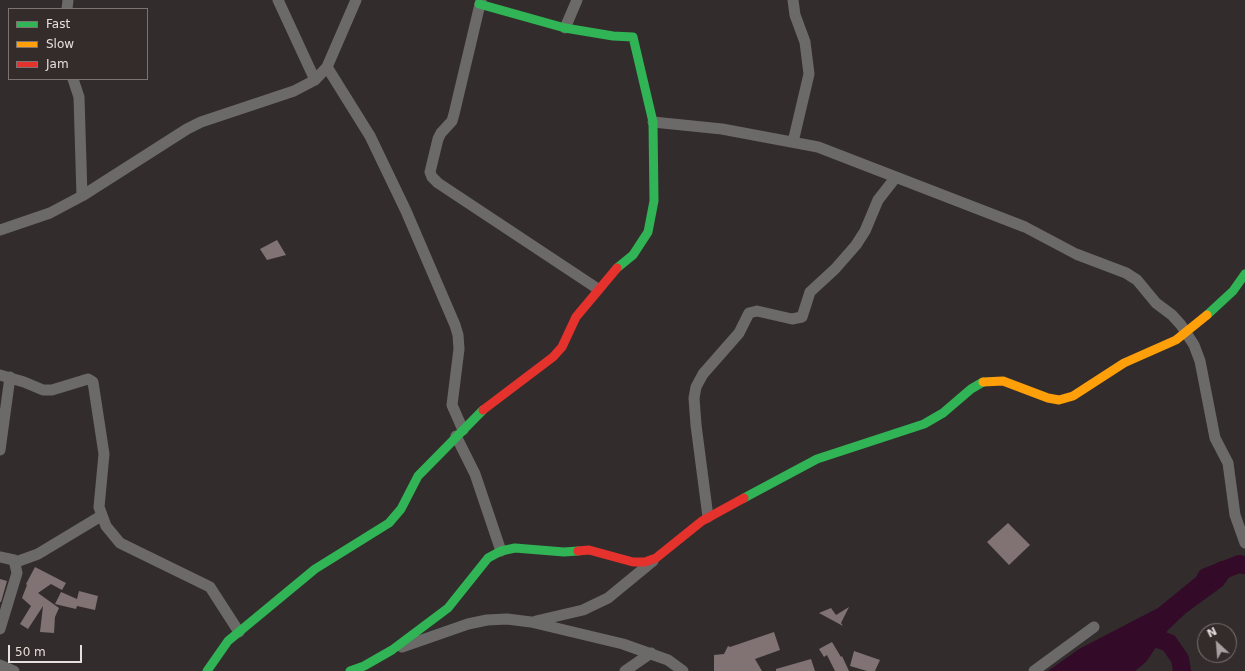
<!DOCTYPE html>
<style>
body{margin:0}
#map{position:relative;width:1245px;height:671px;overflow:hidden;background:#322d2c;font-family:"DejaVu Sans",sans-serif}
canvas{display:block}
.legend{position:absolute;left:8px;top:8px;width:140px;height:72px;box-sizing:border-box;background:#342c2a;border:1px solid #7b7472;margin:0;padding:5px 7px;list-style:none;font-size:12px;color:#e5dfde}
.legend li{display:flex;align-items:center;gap:8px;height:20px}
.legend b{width:20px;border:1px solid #7b7472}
.north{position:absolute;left:1197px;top:623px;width:40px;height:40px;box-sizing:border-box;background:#342c2a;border:1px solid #7b7472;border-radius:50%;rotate:334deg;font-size:11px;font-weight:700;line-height:16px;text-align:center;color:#e5dfde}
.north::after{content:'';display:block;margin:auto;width:14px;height:18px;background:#a6a1a0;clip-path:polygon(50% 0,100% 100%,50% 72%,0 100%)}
.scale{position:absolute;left:8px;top:645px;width:74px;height:18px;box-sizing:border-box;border:2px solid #e5dfde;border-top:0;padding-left:5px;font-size:12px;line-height:14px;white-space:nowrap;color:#e5dfde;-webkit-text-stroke:3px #342c2a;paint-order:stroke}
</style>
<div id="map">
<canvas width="1245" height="671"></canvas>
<ul class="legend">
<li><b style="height:5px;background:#30b455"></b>Fast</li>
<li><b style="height:5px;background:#ff9f0a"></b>Slow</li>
<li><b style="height:5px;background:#e5322d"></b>Jam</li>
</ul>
<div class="north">N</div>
<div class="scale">50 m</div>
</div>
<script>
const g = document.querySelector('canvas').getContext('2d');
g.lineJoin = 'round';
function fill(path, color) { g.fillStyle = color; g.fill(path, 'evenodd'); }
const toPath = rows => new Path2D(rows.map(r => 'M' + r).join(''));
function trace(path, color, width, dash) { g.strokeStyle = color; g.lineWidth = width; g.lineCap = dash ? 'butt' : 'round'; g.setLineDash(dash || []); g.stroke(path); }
fill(toPath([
 [1221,561,1226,563,1232,573,1223,586,1186,613,1168,630,1146,662,1135,671,1048,671,1079,649,1158,608,1207,568]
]), '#330a28');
trace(toPath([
 [1206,577,1239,564,1245,565],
 [1139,629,1147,635,1169,643,1180,659,1182,671]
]), '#330a28', 18);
fill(toPath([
 [277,240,286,255,267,260,260,249],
 [1008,523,1030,545,1009,565,987,542],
 [35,567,66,583,62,590,51,584,38,593,59,608,55,617,54,633,40,632,43,606,28,629,20,624,31,606,22,598,27,585,26,584],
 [0,579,7,581,1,602,0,602],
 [79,591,98,596,95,610,77,606,76,609,55,604,61,592,77,599],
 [849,607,841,623,843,626,819,613,831,608,836,615],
 [774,632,780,650,755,659,762,671,714,671,714,655,724,654,728,646,730,647],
 [832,642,841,657,842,656,849,671,835,671,827,655,824,657,819,649],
 [854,651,880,660,875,671,867,671,850,666],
 [811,659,815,671,776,671,776,669]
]), '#817274');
trace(toPath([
 [278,0,315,80],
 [481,0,454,114,452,121,441,133,438,139,430,172,432,177,438,183,598,289],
 [67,9,68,0],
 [565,28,577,0],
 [327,67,370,136,406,211,455,325,458,335,459,349,452,405,463,430],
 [73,79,79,97,82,196],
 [653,122,722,129,818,147,1025,227,1076,254,1126,273,1137,280,1156,303,1172,315,1181,325,1194,345,1200,361,1215,438,1228,463,1235,515,1245,543],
 [793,142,809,74,805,42,795,15,793,0],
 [0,230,50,213,82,196,187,129,201,122,294,91,315,80,327,67,356,0],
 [0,375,24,382,43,390,52,390,88,379,93,382,104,454,99,507,106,526,120,543,210,587,239,632],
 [456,436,475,474,501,551],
 [0,450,10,377],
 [708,517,696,425,694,398,696,387,703,374,739,333,749,313,757,311,792,319,802,317,810,292,835,269,856,245,865,231,878,200,896,177],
 [0,557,14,560,17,573,0,629],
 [16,562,38,554,101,516],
 [536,621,583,610,608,598,653,561],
 [402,647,468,624,487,620,507,619,531,622,623,644,668,660,683,671],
 [0,665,14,671],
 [625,671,651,653],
 [1034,671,1094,627]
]), '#6c6a69', 11);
trace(toPath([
 [479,4,565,28,613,36,633,37,653,122,654,201,648,232,633,255,617,268],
 [1207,315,1233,291,1245,274],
 [744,498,817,459,924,424,943,413,971,389,983,382],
 [207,671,228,641,315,569,389,523,401,509,418,476,483,410],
 [350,671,364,666,392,650,448,608,488,558,501,551,515,548,564,552,578,551]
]), '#30b455', 9);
trace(toPath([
 [983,382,1003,381,1048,398,1059,400,1073,396,1124,363,1176,340,1207,315]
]), '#ff9f0a', 9);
trace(toPath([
 [483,410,553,357,562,347,576,317,617,268],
 [578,551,589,550,633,562,645,562,656,558,702,521,744,498]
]), '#e5322d', 9);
</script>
